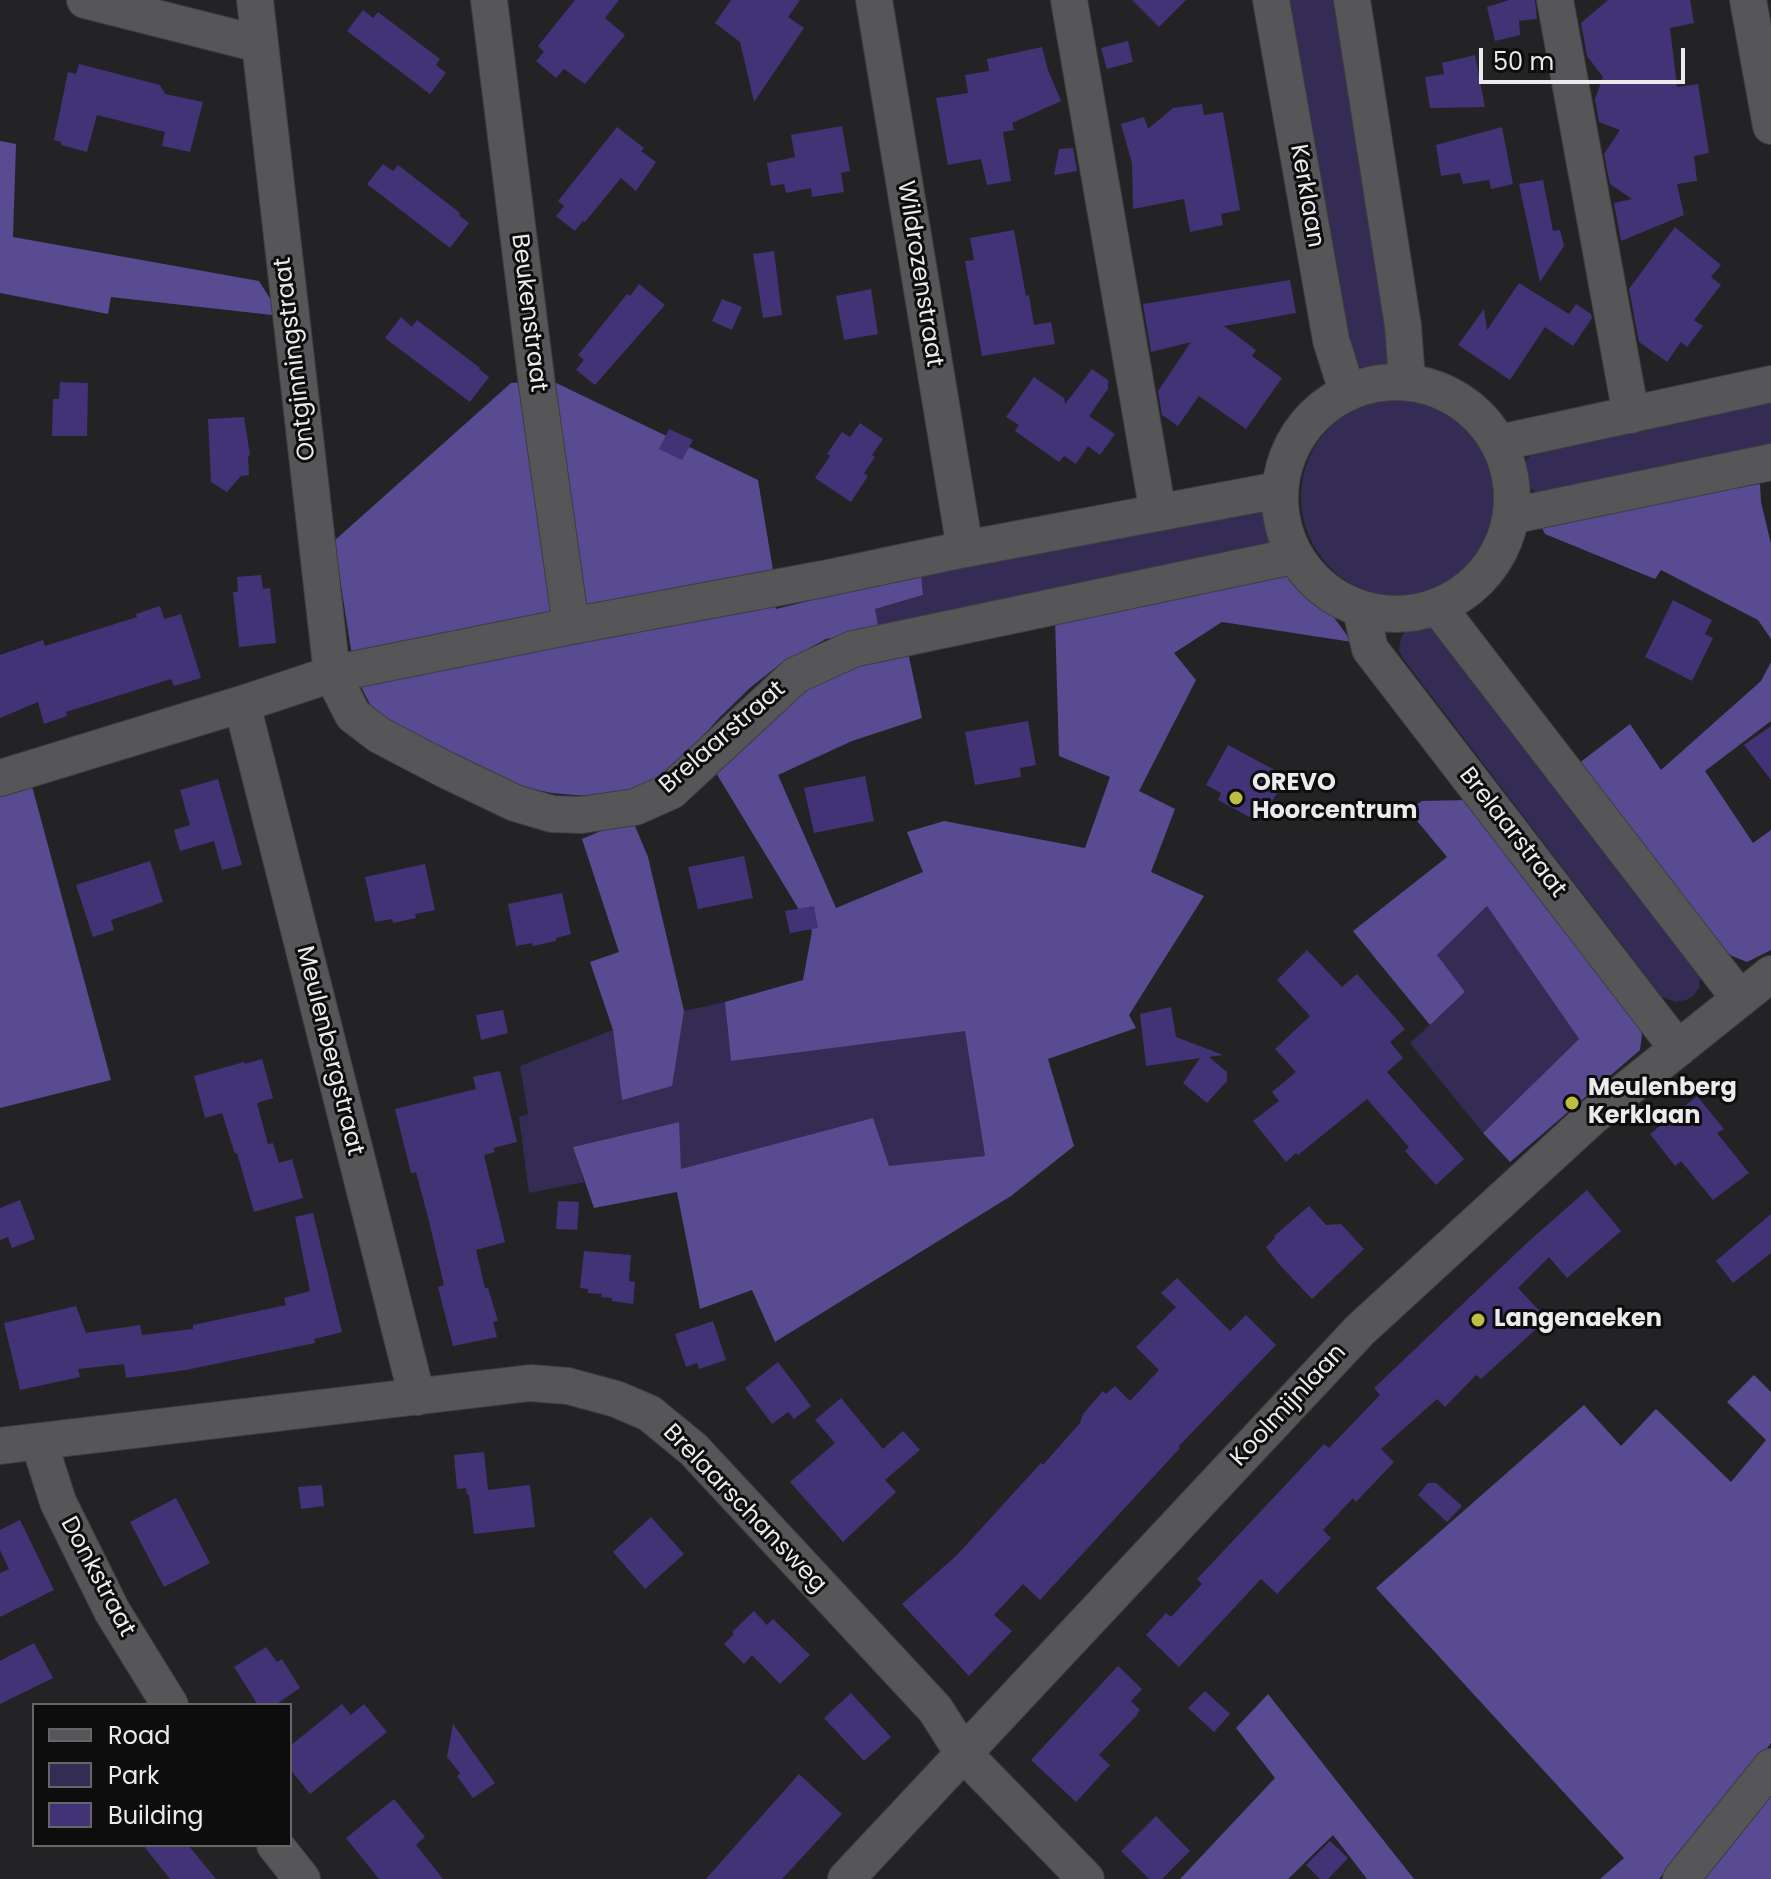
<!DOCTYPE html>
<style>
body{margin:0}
#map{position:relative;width:1771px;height:1879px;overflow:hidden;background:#232326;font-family:Poppins,sans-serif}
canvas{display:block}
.legend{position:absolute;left:32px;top:1703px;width:260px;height:144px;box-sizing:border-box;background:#0d0d0e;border:2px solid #666567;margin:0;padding:10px 14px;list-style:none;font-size:24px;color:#ebeaec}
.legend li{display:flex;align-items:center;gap:16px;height:40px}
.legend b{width:40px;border:2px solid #666567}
.scale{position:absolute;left:1479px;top:48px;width:206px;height:36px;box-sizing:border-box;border:4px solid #ebeaec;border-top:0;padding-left:10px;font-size:24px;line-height:28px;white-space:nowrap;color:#ebeaec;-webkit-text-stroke:6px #0d0d0e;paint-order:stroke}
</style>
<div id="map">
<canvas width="1771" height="1879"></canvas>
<ul class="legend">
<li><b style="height:10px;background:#565558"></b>Road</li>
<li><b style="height:22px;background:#342c54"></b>Park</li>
<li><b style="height:22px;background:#423376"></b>Building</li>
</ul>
<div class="scale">50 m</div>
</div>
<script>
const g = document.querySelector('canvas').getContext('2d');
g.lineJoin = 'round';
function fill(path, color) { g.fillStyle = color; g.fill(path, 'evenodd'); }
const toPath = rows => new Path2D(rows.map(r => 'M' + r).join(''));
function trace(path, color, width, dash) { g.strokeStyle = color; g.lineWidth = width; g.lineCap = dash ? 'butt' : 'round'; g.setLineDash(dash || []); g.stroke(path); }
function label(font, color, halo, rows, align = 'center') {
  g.font = font + ' Poppins,sans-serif'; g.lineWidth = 6; g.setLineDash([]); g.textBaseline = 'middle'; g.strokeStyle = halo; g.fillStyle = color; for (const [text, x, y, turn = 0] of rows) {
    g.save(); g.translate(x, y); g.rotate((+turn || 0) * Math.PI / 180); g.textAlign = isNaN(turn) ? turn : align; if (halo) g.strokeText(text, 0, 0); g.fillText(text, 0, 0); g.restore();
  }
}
fill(toPath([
 [1287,0,1339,0,1392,365,1382,371,1370,371,1356,365,1350,353],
 '1301 497a100 100 0 1 1 200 0a100 100 0 1 1-200 0Z',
 [1771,398,1771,447,1538,493,1530,488,1524,482,1523,471,1527,459,1538,447],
 [1264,508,1274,514,1277,520,1280,536,1276,543,879,631,875,609,923,595,921,573],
 [1420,621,1431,623,1701,971,1699,988,1693,996,1686,1000,1676,1002,1662,997,1404,660,1399,650,1401,638,1409,625],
 [1487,906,1579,1039,1483,1133,1410,1043,1465,993,1436,955],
 [725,1002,731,1061,966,1030,985,1156,888,1167,873,1119,680,1170,678,1122,574,1147,584,1182,529,1193,519,1117,528,1114,520,1066,613,1030,622,1099,671,1086,684,1011]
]), '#342c54');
fill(toPath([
 [0,141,16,144,13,237,259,281,281,316,111,297,108,314,0,293],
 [550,380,758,480,773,570,776,609,921,573,923,595,875,609,879,631,826,639,779,665,751,687,720,717,678,764,647,786,619,795,586,796,552,793,513,785,375,714,355,675,334,541,511,383],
 [1760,484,1761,502,1771,544,1771,639,1758,620,1661,570,1655,579,1545,534,1542,528,1556,518],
 [1268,576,1290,576,1313,589,1352,642,1222,622,1174,653,1196,680,1139,791,1175,809,1151,872,1204,896,1129,1015,1136,1028,1048,1059,1074,1146,1011,1196,775,1342,752,1290,700,1309,677,1192,594,1208,573,1147,679,1122,681,1169,873,1118,889,1166,985,1156,965,1031,731,1061,725,1002,803,980,812,931,716,773,732,754,798,692,851,666,908,652,922,718,852,741,778,775,836,908,923,872,907,832,944,821,1085,848,1110,777,1059,756,1055,618],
 [1771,662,1771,721,1705,771,1753,843,1771,830,1771,950,1747,962,1732,956,1715,946,1578,764,1630,724,1661,770,1761,681],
 [32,786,111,1080,0,1108,0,797],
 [1467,800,1636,1014,1642,1035,1640,1050,1510,1162,1483,1133,1579,1039,1487,906,1437,955,1465,992,1430,1025,1353,931,1447,857,1408,810,1422,801],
 [633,821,648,857,684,1011,672,1086,622,1100,613,1030,590,962,619,952,582,839,610,827],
 [1754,1375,1771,1392,1771,1743,1752,1769,1659,1879,1600,1879,1624,1858,1376,1588,1584,1405,1621,1446,1656,1409,1731,1482,1766,1440,1727,1402],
 [1268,1694,1414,1879,1367,1879,1333,1835,1288,1879,1180,1879,1275,1778,1236,1728],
 [1771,1796,1771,1879,1705,1879]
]), '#584b91');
fill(toPath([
 [575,0,619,0,605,18,625,35,585,84,564,69,556,78,536,61,544,52,538,46],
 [731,0,800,0,788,17,804,28,754,102,740,42,715,23],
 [1132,0,1186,0,1159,27],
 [1509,0,1535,0,1537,19,1519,21,1520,35,1495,41,1487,7],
 [1608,0,1690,0,1694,23,1670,28,1677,87,1698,84,1709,153,1694,156,1697,181,1677,184,1684,215,1621,241,1614,203,1632,199,1610,184,1604,154,1620,130,1599,122,1595,99,1603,77,1587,56,1581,23],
 [363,10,373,18,378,12,440,59,436,65,446,73,430,94,347,31],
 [1128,41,1133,62,1107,69,1101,48],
 [1042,47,1048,70,1061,101,1012,123,1014,130,1003,132,1011,181,987,185,981,159,948,165,936,98,968,93,965,75,989,71,987,59],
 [1475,55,1485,107,1430,108,1425,77,1444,74,1442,63],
 [79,64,160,85,165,94,203,102,190,152,162,146,165,132,97,115,87,152,61,145,61,142,54,140,68,72,76,74],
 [1202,104,1204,115,1223,112,1240,210,1221,214,1223,225,1190,232,1184,199,1133,209,1132,163,1121,124,1144,117,1148,129,1173,108],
 [842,126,850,171,841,173,844,192,812,197,811,188,786,193,784,184,771,186,767,163,795,157,791,135],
 [617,127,644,148,641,151,656,162,636,191,621,178,585,222,583,221,575,231,556,216,564,206,558,201],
 [1502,127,1513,184,1491,189,1489,180,1463,184,1460,173,1441,176,1436,145],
 [1073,148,1077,171,1054,175,1059,149],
 [383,164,393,171,398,165,460,213,459,215,469,223,450,248,367,184],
 [1543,180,1553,231,1560,230,1564,246,1540,282,1519,184],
 [1675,227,1721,265,1711,277,1721,285,1694,320,1703,326,1687,347,1681,342,1667,362,1639,342,1629,289],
 [1014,230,1026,296,1029,295,1034,325,1051,322,1055,344,982,356,965,261,974,260,970,238],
 [774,251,782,315,763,318,753,254],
 [1290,280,1296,313,1224,326,1256,350,1252,356,1282,378,1246,429,1199,396,1178,426,1162,415,1158,391,1191,342,1151,352,1143,304],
 [1519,283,1569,314,1576,304,1591,314,1592,318,1573,346,1545,327,1510,380,1458,345,1484,309,1487,330],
 [639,284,665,305,595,385,576,370,584,360,578,355,627,294,630,296],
 [871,289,878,334,844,340,836,296],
 [722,299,742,307,732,330,712,321],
 [401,317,412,327,417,320,480,368,479,369,489,377,470,402,385,338],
 [1092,369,1108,380,1108,389,1089,416,1115,434,1100,455,1088,446,1076,464,1064,456,1059,462,1015,431,1019,425,1006,417,1034,377,1064,398,1065,404],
 [60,382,88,383,87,436,52,436,53,399,59,399],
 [244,417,250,455,248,456,249,475,241,476,227,492,211,482,208,419],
 [860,423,883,439,872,455,875,457,864,473,868,476,851,502,815,478,830,456,827,454,842,432,850,437],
 [669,429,693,440,682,460,659,449],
 [261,575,263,589,270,588,276,643,239,647,233,592,238,592,237,577],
 [1673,600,1712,620,1705,634,1713,638,1692,681,1645,657],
 [160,606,164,619,181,614,201,678,174,686,171,679,66,712,67,716,44,724,38,702,0,718,0,655,43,640,45,646,137,617,136,614],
 [1028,721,1036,765,1020,768,1021,777,975,785,965,732],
 [1771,726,1771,780,1744,745],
 [1228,745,1284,775,1278,787,1280,788,1259,822,1218,800,1221,793,1206,785],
 [865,776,874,821,814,833,804,788],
 [218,779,242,865,222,870,214,841,180,851,174,830,190,825,180,790],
 [744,856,753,898,698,909,688,867],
 [150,861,163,902,111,920,114,930,93,937,76,885],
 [425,864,435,910,415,914,416,918,393,923,392,919,375,922,365,877],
 [562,893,571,934,556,938,556,941,533,946,532,943,516,946,508,904],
 [814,906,818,928,790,933,785,911],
 [1307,950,1342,987,1357,974,1405,1029,1390,1042,1403,1058,1387,1072,1464,1159,1436,1185,1405,1151,1409,1147,1367,1099,1298,1155,1296,1153,1286,1162,1253,1121,1279,1101,1272,1092,1296,1072,1275,1049,1310,1016,1277,980],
 [1171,1007,1176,1037,1223,1055,1209,1057,1227,1072,1227,1081,1207,1103,1183,1083,1200,1058,1146,1066,1140,1014],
 [503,1010,508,1033,481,1040,476,1015],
 [262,1059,273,1098,257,1103,268,1144,273,1143,279,1163,292,1159,303,1198,254,1212,237,1153,235,1154,222,1113,205,1118,194,1076,244,1062,245,1064],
 [500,1071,517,1142,493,1148,495,1152,484,1155,505,1242,476,1250,485,1288,488,1288,498,1321,493,1322,497,1337,453,1346,438,1287,444,1285,429,1221,416,1172,411,1173,395,1109,476,1089,473,1077],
 [1697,1096,1724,1129,1717,1133,1749,1173,1713,1200,1681,1161,1675,1166,1650,1134],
 [1587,1190,1621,1231,1567,1278,1549,1257,1518,1288,1547,1319,1481,1379,1476,1375,1445,1407,1437,1399,1381,1449,1394,1462,1356,1502,1353,1498,1323,1530,1331,1538,1277,1594,1261,1579,1179,1667,1146,1635,1166,1613,1171,1617,1202,1584,1197,1579,1324,1444,1329,1448,1380,1395,1374,1388,1528,1242],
 [20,1200,35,1239,12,1248,8,1237,0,1240,0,1208],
 [558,1201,579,1202,577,1230,556,1229],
 [1309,1206,1326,1225,1341,1224,1364,1249,1312,1299,1278,1263,1266,1247,1275,1238,1274,1236],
 [313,1213,342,1332,314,1339,315,1343,186,1370,126,1378,124,1364,78,1369,80,1377,20,1390,4,1323,76,1306,86,1333,140,1325,142,1335,193,1329,193,1325,286,1305,284,1298,310,1291,295,1217],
 [1771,1214,1771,1253,1733,1283,1716,1261],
 [584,1251,631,1255,629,1281,635,1282,633,1304,612,1301,612,1298,601,1297,602,1294,588,1293,588,1289,580,1288],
 [1177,1278,1230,1331,1246,1315,1276,1345,1178,1447,1180,1448,1040,1600,1023,1584,994,1615,1012,1631,969,1676,902,1604,957,1555,1041,1463,1043,1465,1080,1423,1083,1414,1103,1391,1106,1394,1115,1386,1130,1401,1159,1370,1136,1347,1176,1307,1161,1293],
 [713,1321,726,1360,699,1369,697,1363,686,1367,675,1334],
 [778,1362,811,1406,794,1419,788,1412,772,1424,745,1388],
 [841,1398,883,1449,903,1431,920,1450,885,1480,896,1492,843,1542,790,1482,835,1443,815,1420],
 [484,1452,488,1490,530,1485,535,1527,474,1534,469,1494,467,1495,466,1488,457,1489,454,1455],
 [1428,1483,1436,1483,1462,1506,1447,1522,1418,1495],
 [322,1485,324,1506,301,1509,298,1487],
 [176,1498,210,1563,164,1587,130,1522],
 [651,1517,684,1554,645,1589,613,1552],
 [20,1520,54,1590,0,1617,0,1573,9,1569,0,1550,0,1530],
 [754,1611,767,1625,773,1619,810,1655,780,1684,752,1655,744,1664,724,1644,734,1634,732,1632],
 [34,1643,53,1678,0,1704,0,1661],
 [266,1647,277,1662,282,1659,300,1688,275,1705,258,1705,234,1667],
 [1118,1666,1142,1689,1131,1701,1140,1710,1137,1713,1138,1714,1099,1755,1110,1765,1076,1802,1031,1760],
 [1205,1691,1230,1714,1214,1732,1188,1708],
 [851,1693,891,1737,864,1761,824,1718],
 [342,1704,351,1715,364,1704,387,1732,310,1794,290,1769,290,1746],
 [453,1724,495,1783,473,1798,457,1776,460,1773,447,1757],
 [799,1774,842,1814,782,1879,706,1879],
 [394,1799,425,1837,416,1845,443,1879,379,1879,346,1838],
 [1156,1816,1190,1851,1162,1879,1149,1879,1121,1851],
 [1330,1841,1348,1858,1328,1879,1320,1879,1306,1865],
 [143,1845,188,1845,216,1879,170,1879]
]), '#423376');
const minor = toPath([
 [85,0,259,44],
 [255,0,332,674,353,715,379,735,444,769,515,803,552,814,581,815,635,807,671,791,796,675,853,649,1294,556],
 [489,0,537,385,571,626],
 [874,0,965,549],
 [1069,0,1158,513],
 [1271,0,1331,340,1347,391],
 [1352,0,1403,326,1407,380],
 [1555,0,1631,415],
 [1748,0,1771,126],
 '1280 498a116 116 0 1 1 232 0a116 116 0 1 1-232 0Z',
 [1499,443,1771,384],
 [1511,516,1771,462],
 [1438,607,1740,999],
 [1361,610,1370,649,1678,1049],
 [242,704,417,1397],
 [0,778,242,704,332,674,571,626,823,579,965,549,1279,490],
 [39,1442,58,1502,112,1611,170,1705],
 [0,1446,530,1383,568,1386,616,1399,649,1413,693,1449,935,1709,963,1753,1086,1879],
 [275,1845,302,1879],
 [846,1879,1360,1330,1591,1118,1771,974],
 [1681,1879,1771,1767]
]);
trace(minor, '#3e3d40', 38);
trace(minor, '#565558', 36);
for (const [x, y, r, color] of [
 [1236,798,8,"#bdbf43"],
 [1572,1103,8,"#bdbf43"],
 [1478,1320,8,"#bdbf43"]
]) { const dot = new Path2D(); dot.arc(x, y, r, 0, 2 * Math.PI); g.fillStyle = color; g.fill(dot); trace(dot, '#0d0d0e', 3); }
label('24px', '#ebeaec', '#0d0d0e', [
 ["Kerklaan",1306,196,80],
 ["Wildrozenstraat",919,274,81],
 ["Beukenstraat",528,313,83],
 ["Ontginningstraat",296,359,-97],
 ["Brelaarstraat",723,738,-41],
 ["Brelaarstraat",1512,833,52],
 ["Meulenbergstraat",329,1051,76],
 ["Koolmijnlaan",1289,1406,-47],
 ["Brelaarschansweg",744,1509,46],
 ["Donkstraat",97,1577,62]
]);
label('bold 24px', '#ebeaec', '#0d0d0e', [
 ["OREVO",1252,784],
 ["Hoorcentrum",1252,812],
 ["Meulenberg",1588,1089],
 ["Kerklaan",1588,1117],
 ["Langenaeken",1494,1320]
], 'left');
</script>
